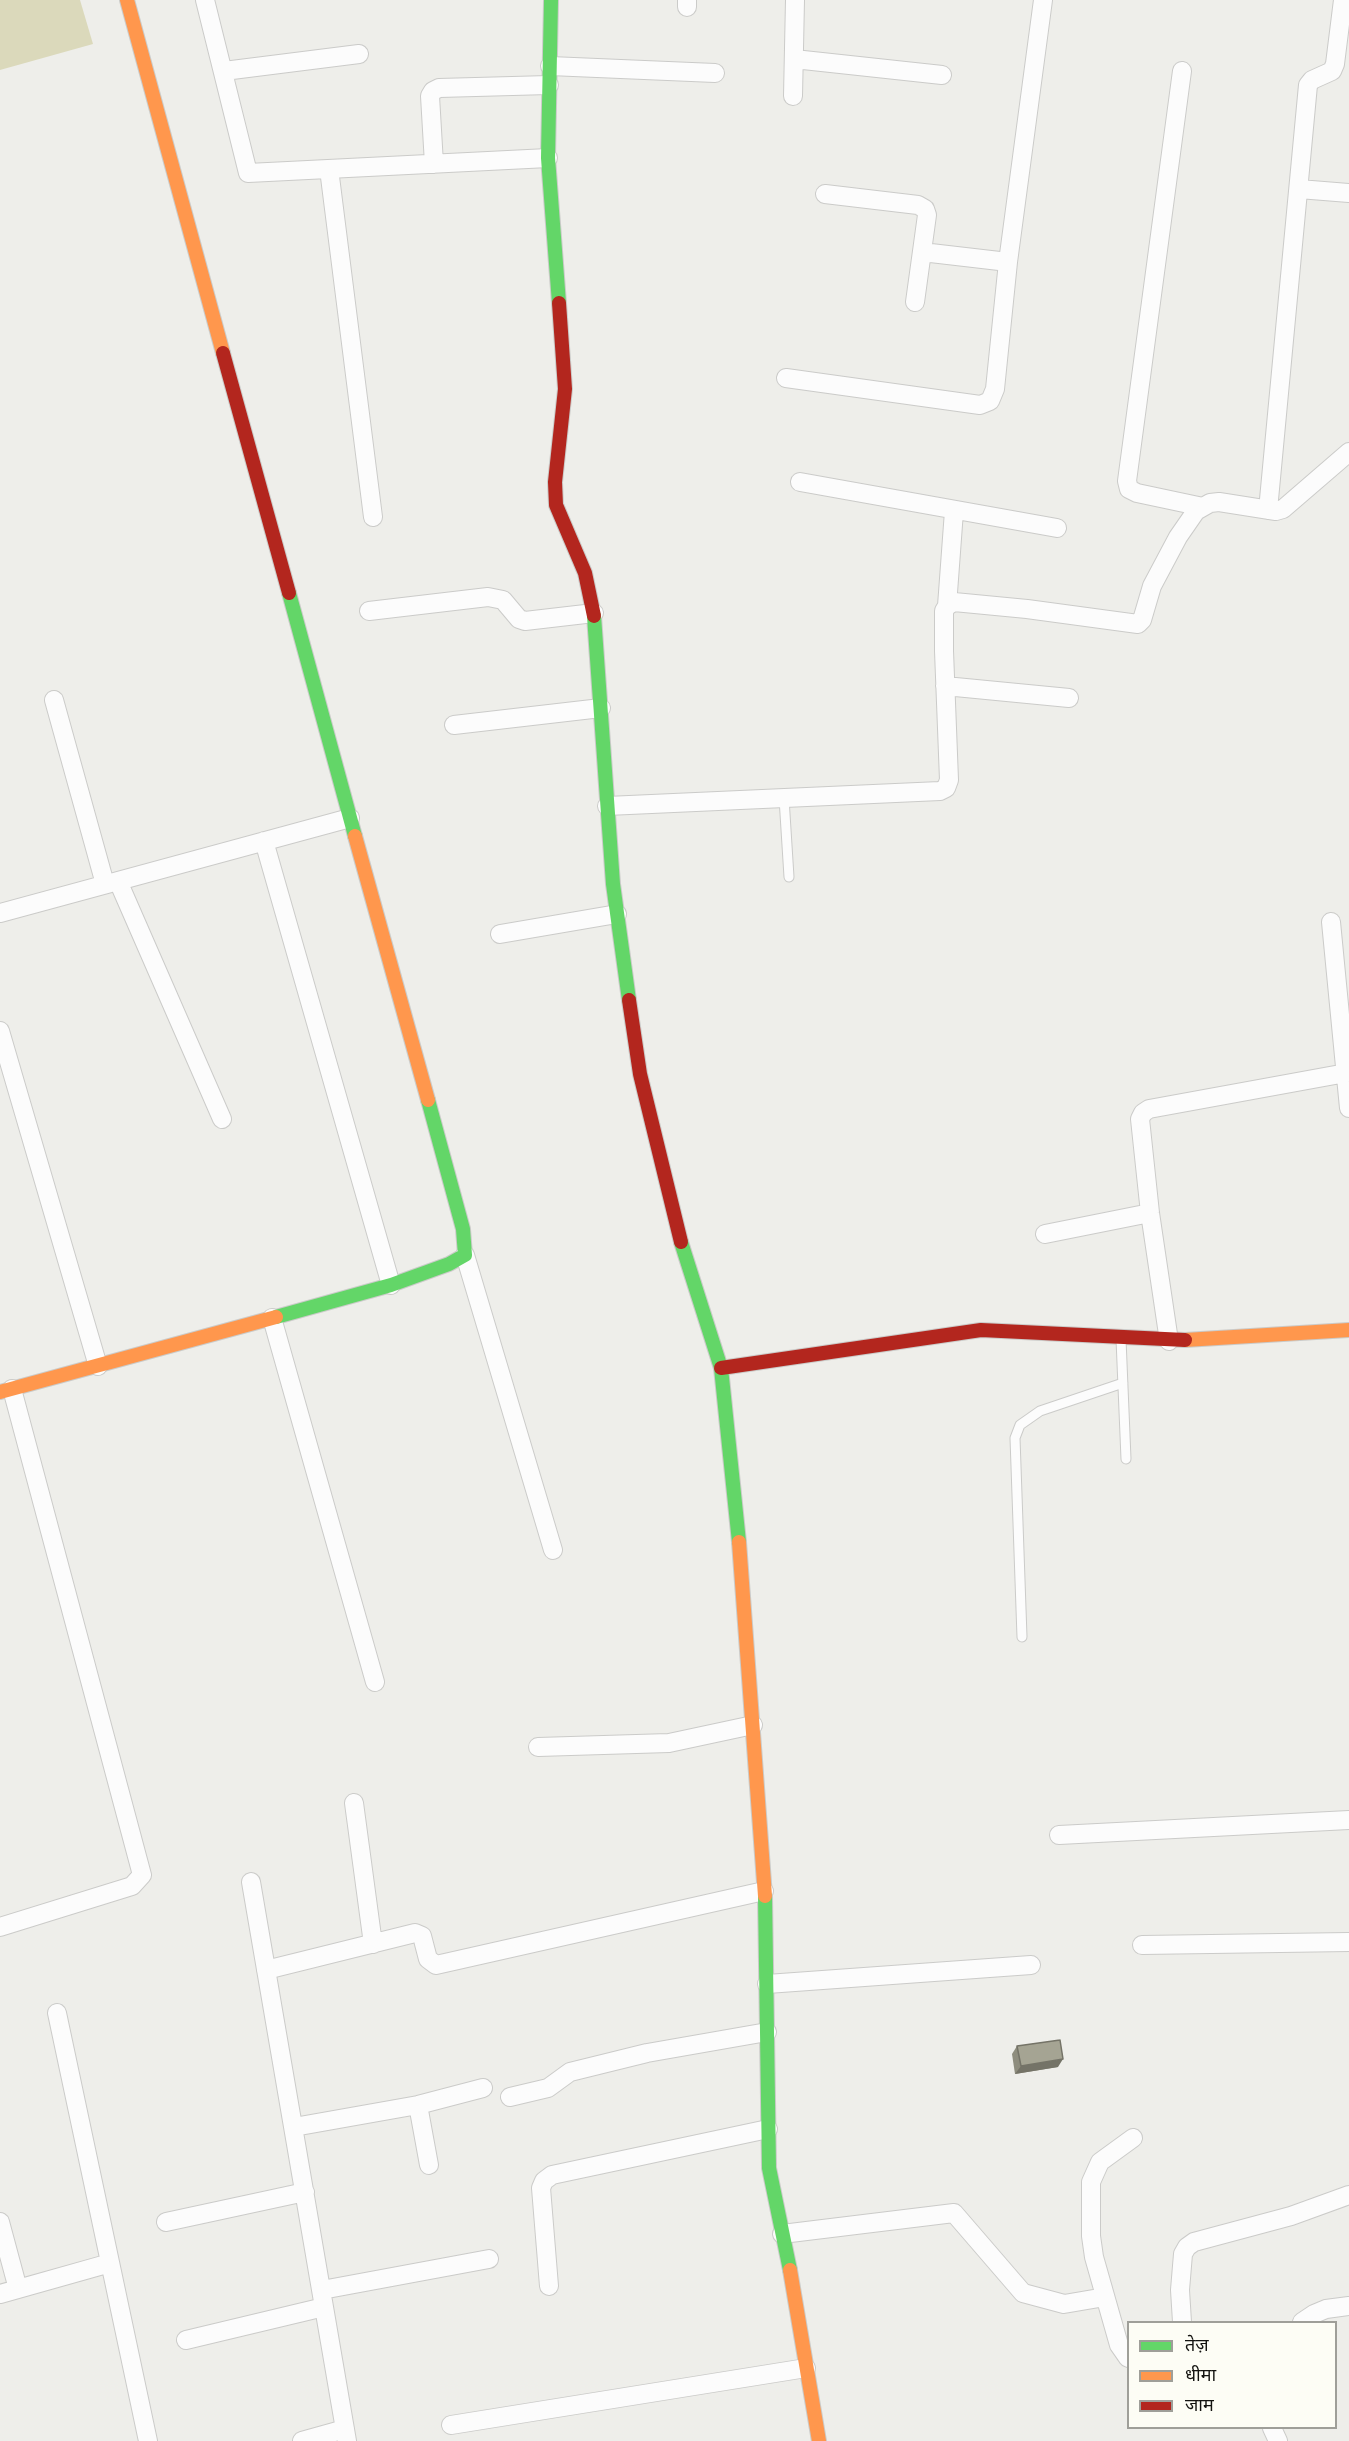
<!DOCTYPE html>
<meta charset="utf-8">
<style>
body{margin:0}
#map{position:relative;width:1349px;height:2441px;overflow:hidden;background:#eeeeea;font-family:Helvetica,"Noto Sans Devanagari",sans-serif}
canvas{display:block}
.legend{position:absolute;left:1127px;top:2321px;width:210px;height:108px;box-sizing:border-box;background:#fdfdf5;border:2px solid #9f9f99;margin:0;padding:8px 10px;list-style:none;font-size:18px;color:#131310}
.legend li{display:flex;align-items:center;gap:12px;height:30px}
.legend b{width:30px;border:2px solid #9f9f99}
</style>
<div id="map">
<canvas width="1349" height="2441"></canvas>
<ul class="legend">
<li><b style="height:8px;background:#63d668"></b>तेज़</li>
<li><b style="height:8px;background:#ff974d"></b>धीमा</li>
<li><b style="height:8px;background:#b3261e"></b>जाम</li>
</ul>
</div>
<script>
const g = document.querySelector('canvas').getContext('2d');
g.lineJoin = 'round';
function fill(path, color) { g.fillStyle = color; g.fill(path, 'evenodd'); }
const toPath = rows => new Path2D(rows.map(r => 'M' + r).join(''));
function trace(path, color, width, dash) { g.strokeStyle = color; g.lineWidth = width; g.lineCap = dash ? 'butt' : 'round'; g.setLineDash(dash || []); g.stroke(path); }
fill(toPath([
 [0,0,80,0,93,44,0,70]
]), '#dbd9bb');
const lane = toPath([
 [784,798,789,877],
 [1121,1339,1126,1459],
 [1022,1637,1015,1438,1020,1425,1040,1411,1123,1383]
]);
const street = toPath([
 [205,0,248,173,548,158],
 [687,7,687,0],
 [794,59,942,75],
 [550,66,715,73],
 [224,71,359,54],
 [1182,71,1127,481,1129,489,1137,493,1203,507],
 [793,96,795,0],
 [434,164,430,96,433,91,439,88,549,85],
 [329,169,373,517],
 [1299,189,1349,193],
 [825,194,918,205,925,209,927,215,915,302],
 [922,252,1008,262],
 [786,378,980,405,990,401,995,389,1008,262,1043,0],
 [800,482,1057,528],
 [1268,510,1308,85,1312,80,1332,71,1335,64,1343,0],
 [947,606,954,511],
 [369,611,488,597,503,600,519,619,525,621,594,613],
 [945,686,1069,698],
 [54,700,105,884],
 [454,725,601,708],
 [607,806,940,791,946,788,949,780,944,651,944,611,947,606,954,602,1027,609,1138,624,1142,620,1152,586,1178,537,1196,511,1210,503,1219,502,1276,511,1283,509,1349,452],
 [264,841,391,1285],
 [118,881,222,1119],
 [0,913,350,818],
 [1331,922,1349,1108],
 [500,934,617,914],
 [0,1031,98,1366],
 [1045,1234,1150,1213],
 [465,1255,553,1550],
 [272,1318,375,1682],
 [1169,1341,1150,1213,1140,1119,1143,1113,1149,1109,1346,1073],
 [538,1747,669,1743,753,1725],
 [354,1803,373,1944],
 [1059,1835,1349,1820],
 [251,1882,347,2441],
 [0,1927,132,1886,142,1875,12,1389],
 [1142,1945,1349,1942],
 [266,1970,415,1933,422,1936,428,1959,436,1965,764,1891],
 [767,1984,1031,1965],
 [57,2013,148,2441],
 [510,2097,548,2088,570,2072,647,2053,767,2032],
 [418,2105,429,2165],
 [294,2127,418,2105,483,2088],
 [0,2222,18,2289],
 [166,2222,305,2192],
 [782,2234,954,2213,1023,2293,1064,2304,1105,2297],
 [549,2286,541,2188,544,2181,552,2175,768,2129],
 [322,2290,489,2259],
 [0,2294,110,2263],
 [1182,2322,1180,2290,1183,2254,1187,2247,1194,2242,1291,2216,1349,2195],
 [1302,2322,1314,2314,1326,2309,1349,2306],
 [186,2340,324,2307],
 [1128,2358,1119,2345,1094,2257,1091,2236,1091,2182,1100,2162,1133,2138],
 [451,2425,806,2368],
 [1272,2428,1278,2441],
 [302,2441,345,2429]
]);
const fast = toPath([
 [551,0,548,158,559,303],
 [289,593,355,836],
 [594,616,613,884,629,1000],
 [681,1242,721,1368,739,1542],
 [276,1317,391,1285,449,1264,465,1255,463,1229,428,1100],
 [765,1896,769,2168,790,2270]
]);
const slow = toPath([
 [127,0,223,353],
 [355,836,428,1100],
 [1185,1340,1349,1330],
 [0,1392,276,1317],
 [739,1542,765,1896],
 [790,2270,819,2441]
]);
const jam = toPath([
 [559,303,565,389,555,482,556,505,585,573,594,616],
 [223,353,289,593],
 [629,1000,640,1074,681,1242],
 [721,1368,981,1330,1185,1340]
]);
trace(lane, '#cbcbc9', 11);
trace(street, '#cbcbc9', 20);
trace(fast, '#cbcbc9', 16);
trace(slow, '#cbcbc9', 16);
trace(jam, '#cbcbc9', 16);
trace(lane, '#fcfcfc', 9);
trace(street, '#fcfcfc', 18);
trace(fast, '#63d668', 14);
trace(slow, '#ff974d', 14);
trace(jam, '#b3261e', 14);
fill(toPath([
 [1017,2046,1058,2067,1015,2074,1012,2054]
]), '#8e8d7e');
fill(toPath([
 [1063,2059,1058,2067,1015,2074,1021,2066]
]), '#747367');
const building = toPath([
 [1060,2040,1063,2059,1021,2066,1017,2046,1060,2040]
]);
fill(building, '#a5a493');
trace(building, '#747367', 1.5);
</script>
